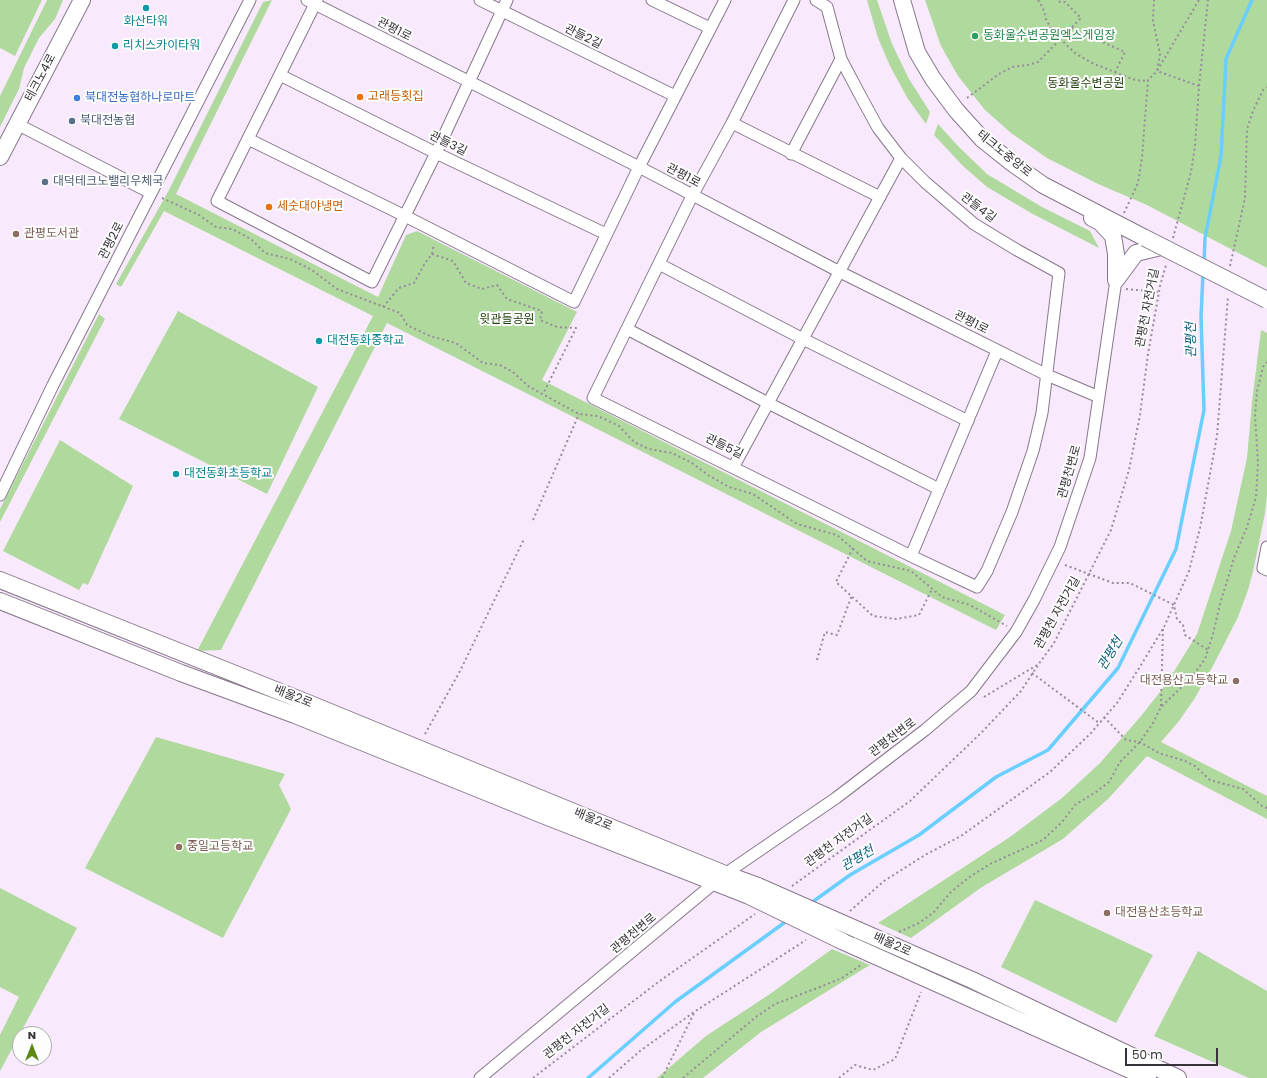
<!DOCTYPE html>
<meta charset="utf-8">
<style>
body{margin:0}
#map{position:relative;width:1267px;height:1078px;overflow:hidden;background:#f8e9fd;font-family:Poppins,sans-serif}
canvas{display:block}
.north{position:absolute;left:12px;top:1026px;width:40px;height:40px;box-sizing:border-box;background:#fdfdfd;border:1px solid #aeabaf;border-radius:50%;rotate:0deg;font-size:11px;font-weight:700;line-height:16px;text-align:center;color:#373139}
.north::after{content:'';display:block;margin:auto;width:14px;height:18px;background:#5d8714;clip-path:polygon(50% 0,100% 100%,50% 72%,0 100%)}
.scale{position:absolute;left:1125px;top:1048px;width:93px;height:18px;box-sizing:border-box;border:2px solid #373139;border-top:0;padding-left:5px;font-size:12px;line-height:14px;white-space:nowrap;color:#373139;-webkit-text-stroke:3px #fdfdfd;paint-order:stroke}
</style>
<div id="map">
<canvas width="1267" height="1078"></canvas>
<div class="north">N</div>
<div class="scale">50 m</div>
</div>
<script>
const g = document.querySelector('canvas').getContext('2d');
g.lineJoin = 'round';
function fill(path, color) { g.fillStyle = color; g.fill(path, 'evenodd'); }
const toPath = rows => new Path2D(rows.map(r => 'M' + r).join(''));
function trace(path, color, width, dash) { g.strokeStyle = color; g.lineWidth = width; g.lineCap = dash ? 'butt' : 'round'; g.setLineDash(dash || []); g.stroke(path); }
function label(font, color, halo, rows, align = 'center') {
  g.font = font + ' Poppins,"Noto Sans KR",sans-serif'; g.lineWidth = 4; g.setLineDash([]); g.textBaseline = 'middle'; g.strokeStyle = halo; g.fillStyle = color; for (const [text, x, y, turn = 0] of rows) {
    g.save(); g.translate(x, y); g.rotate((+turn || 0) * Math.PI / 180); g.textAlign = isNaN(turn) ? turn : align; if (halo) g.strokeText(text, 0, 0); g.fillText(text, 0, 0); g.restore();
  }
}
fill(toPath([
 [0,0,42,0,15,56,0,48],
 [47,0,63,0,55,19,39,38,24,68,19,89,0,127,0,96],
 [272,0,176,194,378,297,406,235,417,231,577,312,542,380,1005,615,996,630,387,323,221,650,197,651,373,316,164,211,121,287,116,284,169,190,263,2],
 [867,0,877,0,892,44,909,79,930,112,926,124,908,99,890,66,878,38],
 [925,0,1267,0,1267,268,1147,205,1096,183,1047,158,1011,133,985,110,958,76,941,46],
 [938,124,958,146,987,174,1042,207,1090,231,1099,248,1031,213,987,187,963,166,934,135],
 [178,311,318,387,267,494,119,419],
 [99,314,105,319,0,522,0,509],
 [1261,330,1267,333,1267,495,1265,513,1253,572,1248,590,1238,617,1214,664,1195,698,1179,721,1161,742,1267,796,1267,819,1147,756,1109,798,1063,839,982,887,911,938,878,923,1010,837,1062,798,1100,763,1141,716,1167,683,1197,634,1231,531,1247,458,1252,402],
 [60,440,133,486,88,585,83,583,79,590,3,551],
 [156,737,285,774,279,785,291,809,223,938,85,868],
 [0,888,77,928,0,1071,0,1035,19,997,0,987],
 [1035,900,1153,955,1116,1023,1001,967],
 [832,949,870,965,761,1032,703,1078,657,1078,706,1036,770,994],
 [1198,951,1267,991,1267,1078,1249,1078,1154,1036]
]), '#b0d99d');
trace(toPath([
 [1204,263,1205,238,1221,156,1226,59,1252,0],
 [811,903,850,875,919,835,996,777,1048,750,1118,668,1176,549,1204,410,1201,317,1203,273],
 [588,1078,675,1002,788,920]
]), '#68cfff', 3.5);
const minor = toPath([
 [307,0,639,167,840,272,1047,375,1099,397],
 [317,0,217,201,372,282,436,153,507,0],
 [480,0,675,96],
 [652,0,710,28],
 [794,0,732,123,692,196,593,398,911,556,977,587,987,571,1012,512,1033,451,1042,413,1059,273,1017,250,974,224,925,182,901,158,878,128,860,95,841,59,827,7,816,0],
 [280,75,436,153,606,234],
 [732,123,880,197],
 [17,124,151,193],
 [248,139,405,216,574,302,639,167,725,0],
 [791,154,841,59],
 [659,264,803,339,968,421],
 [627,329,768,403,939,489],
 [734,466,901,158],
 [0,495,53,385,250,0],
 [1267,547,1263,568,1267,570],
 [911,556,997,351],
 [480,1078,725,874,836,798,925,730,971,691,1016,632,1034,600,1060,547,1090,458,1116,280]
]);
const secondary = toPath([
 [902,0,917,52,933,79,956,110,982,139,1012,163,1043,185,1145,238],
 [0,157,82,0],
 [1092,218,1100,222,1113,236,1116,254,1116,280],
 [1116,280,1136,253,1161,247],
 [0,580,308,703,725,874,758,886],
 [0,601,181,673,295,715,545,816,747,895],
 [858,930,972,980,1178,1078],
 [842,941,1148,1078]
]);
trace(minor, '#86788a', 13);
trace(secondary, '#86788a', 18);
trace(toPath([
 [1038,0,1043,8,1046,19,1053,32,1075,53,1092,63,1132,79,1141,81,1148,80],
 [1071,28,1125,52,1115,72],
 [1199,86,1157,71,1199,0],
 [967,98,999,74,1012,67,1028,65,1038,62,1081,18,1065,2,1060,2,1058,0],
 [162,198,199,215,216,227,232,229,251,239,265,253,290,259,312,270,337,289,400,313,407,325,430,336,456,343,483,363,500,365,513,372,528,386,579,414,598,416,619,426,634,442,649,449,672,453,692,463,708,475,729,487,753,494,797,524,837,535,867,561,911,571,942,597,970,605,1007,626],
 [1124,213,1138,183,1142,158,1148,80,1157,71,1160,54,1153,21,1154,0],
 [1173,238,1191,172,1195,146,1199,86,1208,0],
 [432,254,453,261,466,283,482,289,497,285,507,299,542,311,540,320,557,327,576,328,543,394],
 [1230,266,1245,198,1247,129,1253,111,1263,90,1267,87],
 [1126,289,1159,292],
 [383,307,399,288,414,283,425,263,432,254,434,244],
 [533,520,579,414],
 [853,548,836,582,873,616,896,619,919,615,932,589],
 [1065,565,1113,583,1130,583,1174,605,1177,619,1183,625,1185,635,1208,650],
 [817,660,825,632,837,635,852,595],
 [1032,673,1099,723],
 [984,697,1037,665],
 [1161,706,1163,628],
 [1104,717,1126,740,1140,742,1159,753,1185,761,1195,766,1210,780,1243,789,1262,806,1267,808],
 [425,734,460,671,524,539],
 [792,886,910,801,981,733,1021,691,1038,665,1054,643,1111,530,1129,470,1140,415,1148,354,1160,286,1166,265],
 [850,911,884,881,925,855,961,836,1050,772,1090,734,1117,703,1141,665,1164,627,1189,571,1200,528,1217,436,1228,296],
 [899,932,919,923,933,913,950,893,968,878,990,864,1043,840,1062,822,1075,805,1096,792,1109,782,1120,762,1140,742,1153,723,1161,707,1191,678,1205,659,1213,634,1220,604,1234,558,1247,527,1256,497,1258,463,1255,416,1257,391,1263,367,1267,362],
 [533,1078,657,983,755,914],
 [609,1078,640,1051,694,1012,806,940],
 [662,1078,694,1013],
 [683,1078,756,1017,775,1004,820,987,842,978,861,965],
 [839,1078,855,1065,873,1070,895,1059,921,992]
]), '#978c9a', 2, [2, 3]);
trace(minor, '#fff', 11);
trace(secondary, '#fff', 16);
const secondaryBridge = toPath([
 [1145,238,1267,300],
 [758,886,858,930],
 [747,895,842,941]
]);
trace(secondaryBridge, '#86788a', 18, []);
trace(secondaryBridge, '#fff', 16);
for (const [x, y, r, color] of [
 [146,8,4,"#0f9aa8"],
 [975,36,4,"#2e9e5b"],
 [115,46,4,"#0f9aa8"],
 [360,97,4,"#e8710a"],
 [77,98,4,"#3f7fe0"],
 [72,121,4,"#5c6f8a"],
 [45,182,4,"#5c6f8a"],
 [269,207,4,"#e8710a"],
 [16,234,4,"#8d6e63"],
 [319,341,4,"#0f9aa8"],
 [176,474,4,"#0f9aa8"],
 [1236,681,4,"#8d6e63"],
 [179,847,4,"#8d6e63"],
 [1107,913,4,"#8d6e63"]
]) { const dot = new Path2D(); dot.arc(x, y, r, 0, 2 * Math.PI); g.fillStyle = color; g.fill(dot); trace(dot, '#fdfdfd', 1.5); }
label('12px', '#0d838f', '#fdfdfd', [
 ["화산타워",146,22,"center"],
 ["리치스카이타워",123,46],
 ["대전동화중학교",327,341],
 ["대전동화초등학교",184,474]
], 'left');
label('12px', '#373139', '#fdfdfd', [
 ["관평1로",394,30,27],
 ["관들2길",583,37,26],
 ["테크노4로",41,78,-62],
 ["관들3길",448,144,26],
 ["테크노중앙로",1004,154,39],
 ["관평1로",683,176,28],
 ["관들4길",978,208,37],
 ["관평2로",112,241,-63],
 ["관평천 자전거길",1148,308,-79],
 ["관평1로",971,323,27],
 ["관들5길",724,447,26],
 ["관평천변로",1070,472,-74],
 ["관평천 자전거길",1058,613,-61],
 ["배울2로",293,697,22],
 ["관평천변로",893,738,-37],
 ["배울2로",593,820,22],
 ["관평천 자전거길",839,841,-36],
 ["관평천변로",634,934,-40],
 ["배울2로",892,945,24],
 ["관평천 자전거길",577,1032,-38]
]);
label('12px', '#27864d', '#fdfdfd', [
 ["동화울수변공원엑스게임장",983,36]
], 'left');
label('12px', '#22430e', '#fdfdfd', [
 ["동화울수변공원",1086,84],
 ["윗관들공원",507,320]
]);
label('12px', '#c56008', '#fdfdfd', [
 ["고래등횟집",368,97],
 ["세숫대야냉면",277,207]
], 'left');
label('12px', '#366cbe', '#fdfdfd', [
 ["북대전농협하나로마트",85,98]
], 'left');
label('12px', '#4e5e75', '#fdfdfd', [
 ["북대전농협",80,121],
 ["대덕테크노밸리우체국",53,182]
], 'left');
label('12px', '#785e54', '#fdfdfd', [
 ["관평도서관",24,234],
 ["대전용산고등학교",1228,681,"right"],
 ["중일고등학교",187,847],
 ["대전용산초등학교",1115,913]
], 'left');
label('italic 13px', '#0b607f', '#fdfdfd', [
 ["관평천",1192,340,-91],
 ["관평천",1111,654,-59],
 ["관평천",858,859,-31]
]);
</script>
